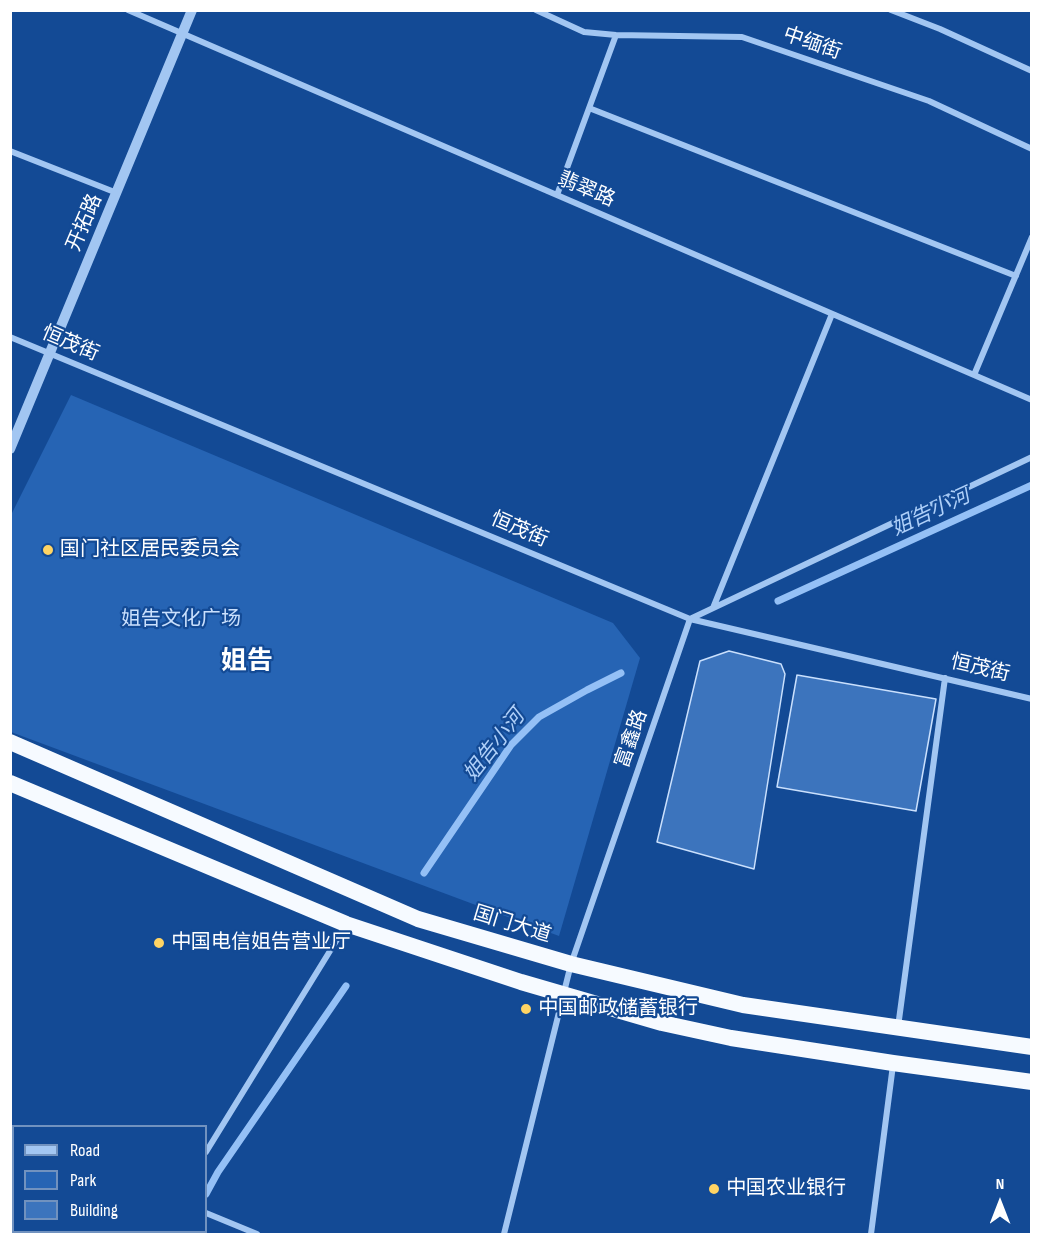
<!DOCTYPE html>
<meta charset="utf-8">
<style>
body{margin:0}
#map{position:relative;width:1042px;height:1245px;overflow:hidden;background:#134a95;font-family:"Sofia Sans Condensed",sans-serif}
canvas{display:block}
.frame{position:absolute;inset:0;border:12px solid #fff;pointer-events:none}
.legend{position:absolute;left:12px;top:1125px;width:195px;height:108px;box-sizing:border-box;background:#134a95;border:2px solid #7192bf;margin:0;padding:8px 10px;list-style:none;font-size:18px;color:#fff}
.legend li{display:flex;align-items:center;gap:12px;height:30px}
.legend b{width:30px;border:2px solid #7192bf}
.north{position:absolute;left:970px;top:1173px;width:60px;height:60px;-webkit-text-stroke:4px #134a95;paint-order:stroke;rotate:0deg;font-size:16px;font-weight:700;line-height:24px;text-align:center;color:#fff}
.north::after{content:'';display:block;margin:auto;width:21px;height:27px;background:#fff;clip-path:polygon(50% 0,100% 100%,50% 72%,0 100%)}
</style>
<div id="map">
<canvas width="1042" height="1245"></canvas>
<div class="frame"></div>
<ul class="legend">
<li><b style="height:8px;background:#a2c6f2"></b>Road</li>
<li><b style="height:16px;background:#2664b4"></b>Park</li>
<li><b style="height:16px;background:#3c74bd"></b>Building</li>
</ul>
<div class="north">N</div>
</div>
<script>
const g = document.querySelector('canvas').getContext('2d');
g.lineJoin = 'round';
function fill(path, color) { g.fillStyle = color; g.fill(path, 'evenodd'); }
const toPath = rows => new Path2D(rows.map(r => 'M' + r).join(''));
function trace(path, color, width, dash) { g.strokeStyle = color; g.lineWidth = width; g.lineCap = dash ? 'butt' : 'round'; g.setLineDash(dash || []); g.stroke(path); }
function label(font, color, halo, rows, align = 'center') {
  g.font = font + ' "Sofia Sans Condensed","Noto Sans SC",sans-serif'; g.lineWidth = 4.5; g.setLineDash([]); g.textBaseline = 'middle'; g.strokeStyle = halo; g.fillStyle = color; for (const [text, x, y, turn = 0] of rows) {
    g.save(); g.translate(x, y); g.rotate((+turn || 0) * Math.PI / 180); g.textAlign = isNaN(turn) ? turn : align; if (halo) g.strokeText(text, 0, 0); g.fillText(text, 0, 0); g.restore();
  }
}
fill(toPath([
 [71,395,613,623,640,658,559,936,11,732,11,515]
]), '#2664b4');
trace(toPath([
 [778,601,1032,485],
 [424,873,511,745,539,717,587,690,621,673],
 [206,1194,218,1172,346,986],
 [182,1234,184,1232]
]), '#94c0f6', 7);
const building = toPath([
 [729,651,781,664,785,674,754,869,657,842,700,661,729,651],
 [797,675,936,699,916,811,777,787,797,675]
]);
fill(building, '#3c74bd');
trace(building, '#cae0fd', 1.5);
trace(toPath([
 [128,10,1032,400],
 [536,10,584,32,616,35,742,37,929,101,1032,149],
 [891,10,940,29,1032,71],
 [589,108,1016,276],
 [10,151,117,193],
 [557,195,616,35],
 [10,337,690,619,1032,699],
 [974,375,1032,237],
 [713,608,832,314],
 [898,1027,945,678],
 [10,1131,14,1133],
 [206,1152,346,925],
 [206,1213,257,1234],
 [135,1234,137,1232],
 [504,1234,571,964,690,619,1032,457],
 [871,1234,893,1065]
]), '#a2c6f2', 6);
trace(toPath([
 [10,449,192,10]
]), '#a2c6f2', 10);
trace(toPath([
 [10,742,418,919,571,964,743,1005,1032,1047],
 [10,783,346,924,521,982,662,1023,731,1038,893,1063,1032,1082]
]), '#f6faff', 16);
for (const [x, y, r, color] of [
 [48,550,6,"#ffd464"],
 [159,943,6,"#ffd464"],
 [526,1009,6,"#ffd464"],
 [714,1189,6,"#ffd464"]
]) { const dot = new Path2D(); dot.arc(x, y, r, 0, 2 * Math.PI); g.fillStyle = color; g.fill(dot); trace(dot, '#134a95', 2); }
label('20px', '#fff', '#134a95', [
 ["中缅街",812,44,19],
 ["翡翠路",586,190,23],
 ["开拓路",85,223,-67],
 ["恒茂街",70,344,23],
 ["恒茂街",519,530,23],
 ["恒茂街",980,669,13],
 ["富鑫路",632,739,-71],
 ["国门大道",512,925,17]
]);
label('20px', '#fff', '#134a95', [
 ["国门社区居民委员会",60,550],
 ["中国电信姐告营业厅",171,943],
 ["中国邮政储蓄银行",538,1009],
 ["中国农业银行",726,1189]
], 'left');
label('20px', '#cae0fd', '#134a95', [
 ["姐告文化广场",181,620]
]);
label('italic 21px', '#afd0f9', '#134a95', [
 ["姐告小河",931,513,-25],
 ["姐告小河",495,746,-52]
]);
label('bold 26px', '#fff', '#134a95', [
 ["姐告",247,662]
]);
</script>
